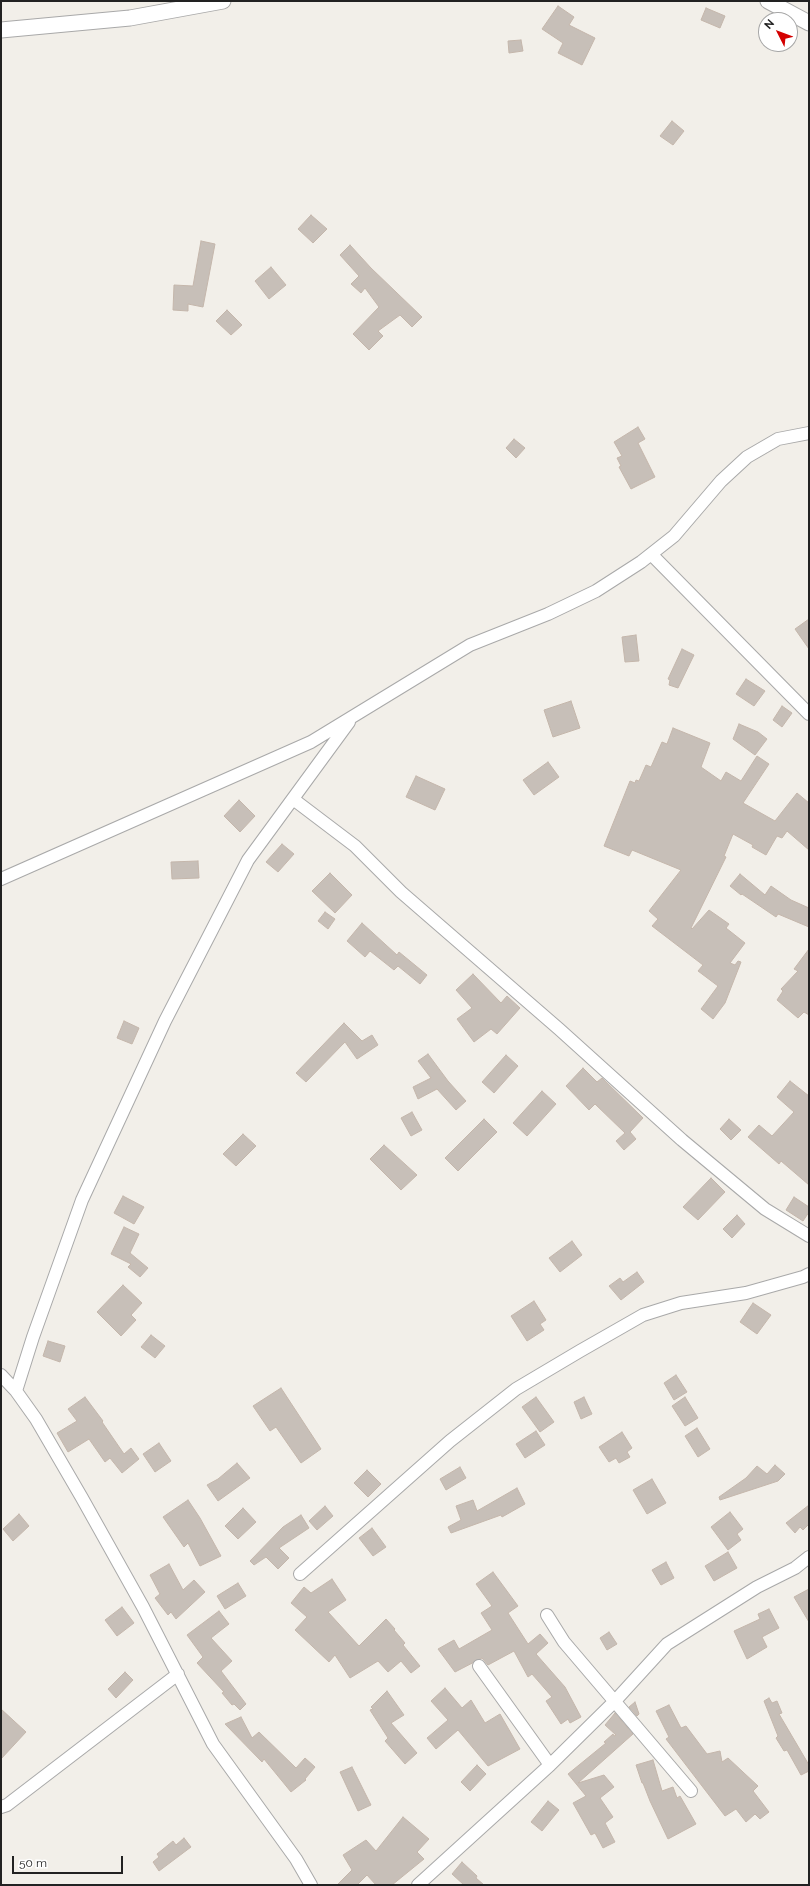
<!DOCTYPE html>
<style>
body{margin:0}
#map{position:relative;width:810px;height:1886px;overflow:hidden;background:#f2efe9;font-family:Raleway,sans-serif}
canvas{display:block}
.frame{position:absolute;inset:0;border:2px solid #222;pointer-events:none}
.north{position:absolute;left:758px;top:12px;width:40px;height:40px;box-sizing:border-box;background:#fff;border:1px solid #a7a7a7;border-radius:50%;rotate:312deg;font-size:11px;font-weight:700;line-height:16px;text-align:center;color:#222}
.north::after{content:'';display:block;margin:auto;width:14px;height:18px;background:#d40000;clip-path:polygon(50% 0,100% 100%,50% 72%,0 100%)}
.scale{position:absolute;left:12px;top:1856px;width:111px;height:18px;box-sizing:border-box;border:2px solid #222;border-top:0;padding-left:5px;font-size:12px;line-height:14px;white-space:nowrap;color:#222;-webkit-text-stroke:3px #fff;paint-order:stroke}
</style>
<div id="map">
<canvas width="810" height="1886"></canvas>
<div class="frame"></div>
<div class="north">N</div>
<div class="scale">50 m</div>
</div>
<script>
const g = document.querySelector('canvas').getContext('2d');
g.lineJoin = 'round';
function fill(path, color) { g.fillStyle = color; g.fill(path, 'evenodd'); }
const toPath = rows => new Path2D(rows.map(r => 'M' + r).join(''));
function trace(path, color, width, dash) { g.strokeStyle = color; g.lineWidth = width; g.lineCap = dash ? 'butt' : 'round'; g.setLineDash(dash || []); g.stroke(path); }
const building = toPath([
 [558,6,574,17,569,25,595,38,582,65,558,53,563,43,542,29,558,6],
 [706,8,725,16,720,28,701,20,706,8],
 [521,40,523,51,509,53,508,41,521,40],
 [672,121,684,131,673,145,660,136,672,121],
 [311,215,327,229,313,243,298,229,311,215],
 [201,241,215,244,203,307,188,304,188,311,173,310,174,285,193,286,201,241],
 [350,245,371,268,422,317,412,327,400,315,378,331,383,336,369,350,353,334,379,307,365,288,361,293,351,284,359,276,340,255,350,245],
 [271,267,286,285,269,299,255,281,271,267],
 [227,310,242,325,231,335,216,321,227,310],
 [638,427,645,439,638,443,655,477,631,489,619,467,621,466,617,458,622,456,614,442,638,427],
 [514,439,525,448,516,458,506,448,514,439],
 [809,619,809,649,795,629,809,619],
 [636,635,639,661,625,662,622,637,636,635],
 [682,649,694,655,678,688,669,685,670,680,668,679,682,649],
 [746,679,765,691,754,706,736,694,746,679],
 [571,701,580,728,553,737,544,710,571,701],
 [782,706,792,713,782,727,773,720,782,706],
 [739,724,758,732,767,739,755,755,733,739,739,724],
 [673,728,710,743,701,767,721,781,726,772,741,781,757,756,769,764,743,803,775,821,797,793,809,803,809,850,787,831,782,838,777,836,766,855,752,847,753,845,733,834,724,856,726,857,691,928,692,929,709,910,729,924,726,928,745,943,730,963,735,965,738,961,741,962,725,1003,713,1019,701,1009,718,986,698,971,703,965,652,926,658,919,649,911,681,870,632,850,629,856,604,846,630,781,635,783,636,780,639,781,646,765,651,767,662,742,667,744,673,728],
 [548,762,559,777,534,795,523,780,548,762],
 [416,776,445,789,435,810,406,797,416,776],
 [239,800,255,816,240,832,224,816,239,800],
 [282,844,294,854,278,872,266,862,282,844],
 [198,861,199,878,172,879,171,862,198,861],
 [330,873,352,895,335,913,312,891,330,873],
 [740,874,765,895,771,886,791,900,809,908,809,927,778,914,776,917,742,894,741,895,730,886,740,874],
 [325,912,335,919,328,929,318,921,325,912],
 [362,923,397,955,399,952,427,975,420,984,398,966,394,970,370,951,365,957,347,941,362,923],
 [809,949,809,1015,804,1012,798,1018,777,1000,783,991,781,989,798,971,794,969,809,949],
 [473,974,501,1003,507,996,520,1008,497,1034,491,1029,474,1042,457,1019,472,1008,456,990,473,974],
 [124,1021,139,1028,132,1044,117,1038,124,1021],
 [344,1023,362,1041,372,1035,378,1045,357,1059,345,1042,306,1082,296,1073,344,1023],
 [428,1054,448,1081,466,1101,456,1110,437,1089,418,1099,413,1087,431,1078,418,1061,428,1054],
 [506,1055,518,1066,494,1093,482,1082,506,1055],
 [583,1068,597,1082,602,1078,643,1118,630,1132,636,1139,624,1150,616,1141,625,1133,595,1104,589,1110,566,1086,583,1068],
 [790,1081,809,1096,809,1185,781,1161,779,1164,748,1137,759,1125,772,1136,794,1112,777,1097,790,1081],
 [542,1091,556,1104,527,1136,513,1123,542,1091],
 [412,1112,422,1130,411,1136,401,1118,412,1112],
 [484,1119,497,1132,458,1171,445,1158,484,1119],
 [729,1119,741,1130,731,1140,720,1129,729,1119],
 [243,1134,256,1146,236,1166,223,1154,243,1134],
 [384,1145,417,1175,401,1190,370,1159,384,1145],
 [711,1178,725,1192,698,1220,683,1207,711,1178],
 [123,1196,144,1207,134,1224,114,1213,123,1196],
 [794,1197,809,1207,809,1212,803,1221,786,1210,794,1197],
 [737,1215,745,1224,732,1238,723,1229,737,1215],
 [124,1227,139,1234,130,1253,148,1268,140,1277,128,1267,131,1264,111,1254,124,1227],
 [572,1241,582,1255,560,1272,549,1258,572,1241],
 [637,1272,644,1282,621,1300,609,1286,620,1278,623,1282,637,1272],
 [123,1285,142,1303,131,1315,136,1320,121,1336,97,1312,123,1285],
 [534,1301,546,1320,540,1324,544,1330,527,1341,511,1316,534,1301],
 [753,1303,771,1315,757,1334,740,1322,753,1303],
 [151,1335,165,1346,155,1358,141,1347,151,1335],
 [48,1341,65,1346,60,1362,43,1356,48,1341],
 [676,1375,687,1392,674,1400,664,1383,676,1375],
 [281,1388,321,1449,301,1463,276,1427,270,1431,253,1406,281,1388],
 [85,1397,103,1421,102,1422,124,1454,131,1448,139,1459,122,1473,110,1458,105,1462,89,1439,68,1452,57,1433,77,1421,68,1409,85,1397],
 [536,1397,554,1422,540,1432,522,1407,536,1397],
 [584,1397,592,1414,581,1419,574,1402,584,1397],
 [685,1397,698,1418,685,1426,672,1406,685,1397],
 [697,1428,710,1449,698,1457,685,1436,697,1428],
 [536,1431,545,1445,525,1458,516,1444,536,1431],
 [622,1432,632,1448,627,1452,630,1457,619,1463,616,1458,609,1462,599,1447,622,1432],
 [159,1443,171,1461,155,1472,143,1454,159,1443],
 [237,1463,250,1478,218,1501,207,1485,218,1479,237,1463],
 [775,1465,785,1474,778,1481,720,1500,719,1497,746,1478,757,1466,767,1474,775,1465],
 [460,1467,466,1478,446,1490,440,1479,460,1467],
 [367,1470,381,1484,368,1497,354,1483,367,1470],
 [652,1479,666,1503,647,1514,633,1490,652,1479],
 [517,1488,525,1504,502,1517,501,1515,451,1533,448,1527,461,1520,456,1506,473,1500,477,1511,517,1488],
 [188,1500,200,1518,221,1556,200,1566,188,1543,184,1547,163,1517,188,1500],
 [809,1505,809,1524,803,1530,800,1527,795,1533,786,1523,809,1505],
 [325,1506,333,1516,317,1530,309,1521,325,1506],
 [243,1508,256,1522,238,1539,225,1526,243,1508],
 [730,1512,743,1529,737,1534,741,1540,728,1550,711,1527,730,1512],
 [19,1514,29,1526,13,1541,3,1529,19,1514],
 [301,1515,309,1528,279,1548,289,1558,278,1569,266,1557,254,1565,250,1561,283,1527,301,1515],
 [372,1528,386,1547,373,1556,359,1538,372,1528],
 [728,1552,737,1568,714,1581,705,1566,728,1552],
 [666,1562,674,1578,661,1585,652,1570,666,1562],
 [169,1564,183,1590,194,1580,205,1592,176,1619,171,1612,168,1615,155,1598,160,1594,150,1575,169,1564],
 [493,1572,518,1606,508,1613,528,1644,540,1634,548,1643,536,1654,565,1687,581,1717,570,1723,568,1719,561,1724,546,1701,552,1697,532,1674,528,1677,514,1651,488,1665,482,1658,455,1672,438,1649,454,1640,459,1649,492,1630,481,1613,492,1606,476,1584,493,1572],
 [332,1579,346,1600,328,1612,359,1646,386,1619,395,1629,394,1630,405,1643,403,1645,420,1666,411,1673,401,1661,388,1672,378,1661,350,1678,335,1655,329,1662,295,1630,307,1617,291,1603,304,1587,311,1593,332,1579],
 [238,1583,246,1596,225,1609,217,1596,238,1583],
 [809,1589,809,1622,794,1597,809,1589],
 [122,1607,134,1623,117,1636,105,1620,122,1607],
 [769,1609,779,1628,762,1637,767,1647,747,1659,734,1631,760,1619,758,1614,769,1609],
 [219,1611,229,1624,211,1638,232,1661,221,1671,246,1704,240,1710,234,1704,232,1705,222,1693,224,1692,197,1663,203,1657,187,1635,219,1611],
 [609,1632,617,1644,607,1650,600,1638,609,1632],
 [125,1672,133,1680,116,1698,108,1689,125,1672],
 [445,1688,462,1708,471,1700,485,1723,500,1714,520,1749,488,1766,458,1730,436,1749,427,1738,448,1720,431,1701,445,1688],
 [387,1691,404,1715,391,1723,417,1753,405,1764,385,1741,388,1738,370,1710,373,1709,371,1707,387,1691],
 [769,1698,772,1703,777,1701,782,1713,779,1714,809,1765,809,1771,801,1775,787,1750,784,1751,776,1738,778,1736,764,1701,769,1698],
 [635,1702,639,1714,637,1716,629,1707,635,1702],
 [669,1705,681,1728,686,1726,707,1754,720,1751,722,1762,728,1758,758,1786,753,1791,769,1812,760,1819,755,1814,746,1822,736,1809,725,1816,666,1739,669,1737,656,1711,669,1705],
 [1,1709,26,1732,1,1759,1,1709],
 [615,1713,633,1734,578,1783,604,1775,614,1787,600,1798,613,1817,605,1823,615,1842,603,1848,595,1833,591,1835,573,1803,586,1796,568,1774,606,1743,604,1742,613,1734,614,1736,616,1735,605,1725,615,1713],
 [241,1717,252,1738,259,1732,296,1768,305,1758,315,1767,305,1779,306,1780,291,1792,264,1759,262,1762,225,1724,241,1717],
 [653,1760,662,1791,673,1787,677,1798,680,1796,696,1824,668,1839,650,1801,643,1783,642,1783,636,1765,653,1760],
 [477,1765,486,1774,470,1791,461,1782,477,1765],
 [352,1767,371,1805,358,1811,340,1772,352,1767],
 [548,1801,559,1810,542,1831,531,1822,548,1801],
 [403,1817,429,1839,417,1852,424,1859,392,1885,376,1885,367,1875,357,1885,337,1885,352,1870,343,1855,366,1840,376,1851,403,1817],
 [184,1838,191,1847,159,1871,153,1862,159,1857,157,1854,173,1841,176,1845,184,1838],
 [462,1862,477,1876,476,1878,484,1885,464,1885,452,1874,462,1862]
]);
fill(building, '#c7bfb8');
trace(building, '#c4b6ab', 1);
const minor = toPath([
 [651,554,809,714],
 [293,799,355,846,401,892,559,1029,682,1140,765,1209,809,1236],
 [1,879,311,742,470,645,548,614,596,591,641,562,674,536,721,481,747,457,778,439,809,433],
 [1,1375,16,1391,36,1419,82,1498,143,1607,213,1744,296,1859,311,1885],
 [16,1391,33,1337,82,1200,165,1021,248,860,349,722],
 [300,1574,450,1441,516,1389,580,1351,643,1315,681,1303,746,1293,803,1277,809,1274],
 [547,1615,564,1642,691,1791],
 [479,1666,550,1765],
 [1,1807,7,1805,178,1674],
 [418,1885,550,1765,615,1701,667,1644,757,1587,795,1568,809,1557]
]);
const tertiary = toPath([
 [768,1,809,23],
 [1,30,130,18,223,1]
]);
trace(minor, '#a9a9a9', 14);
trace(tertiary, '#a9a9a9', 17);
trace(minor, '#fff', 12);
trace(tertiary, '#fff', 15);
</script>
